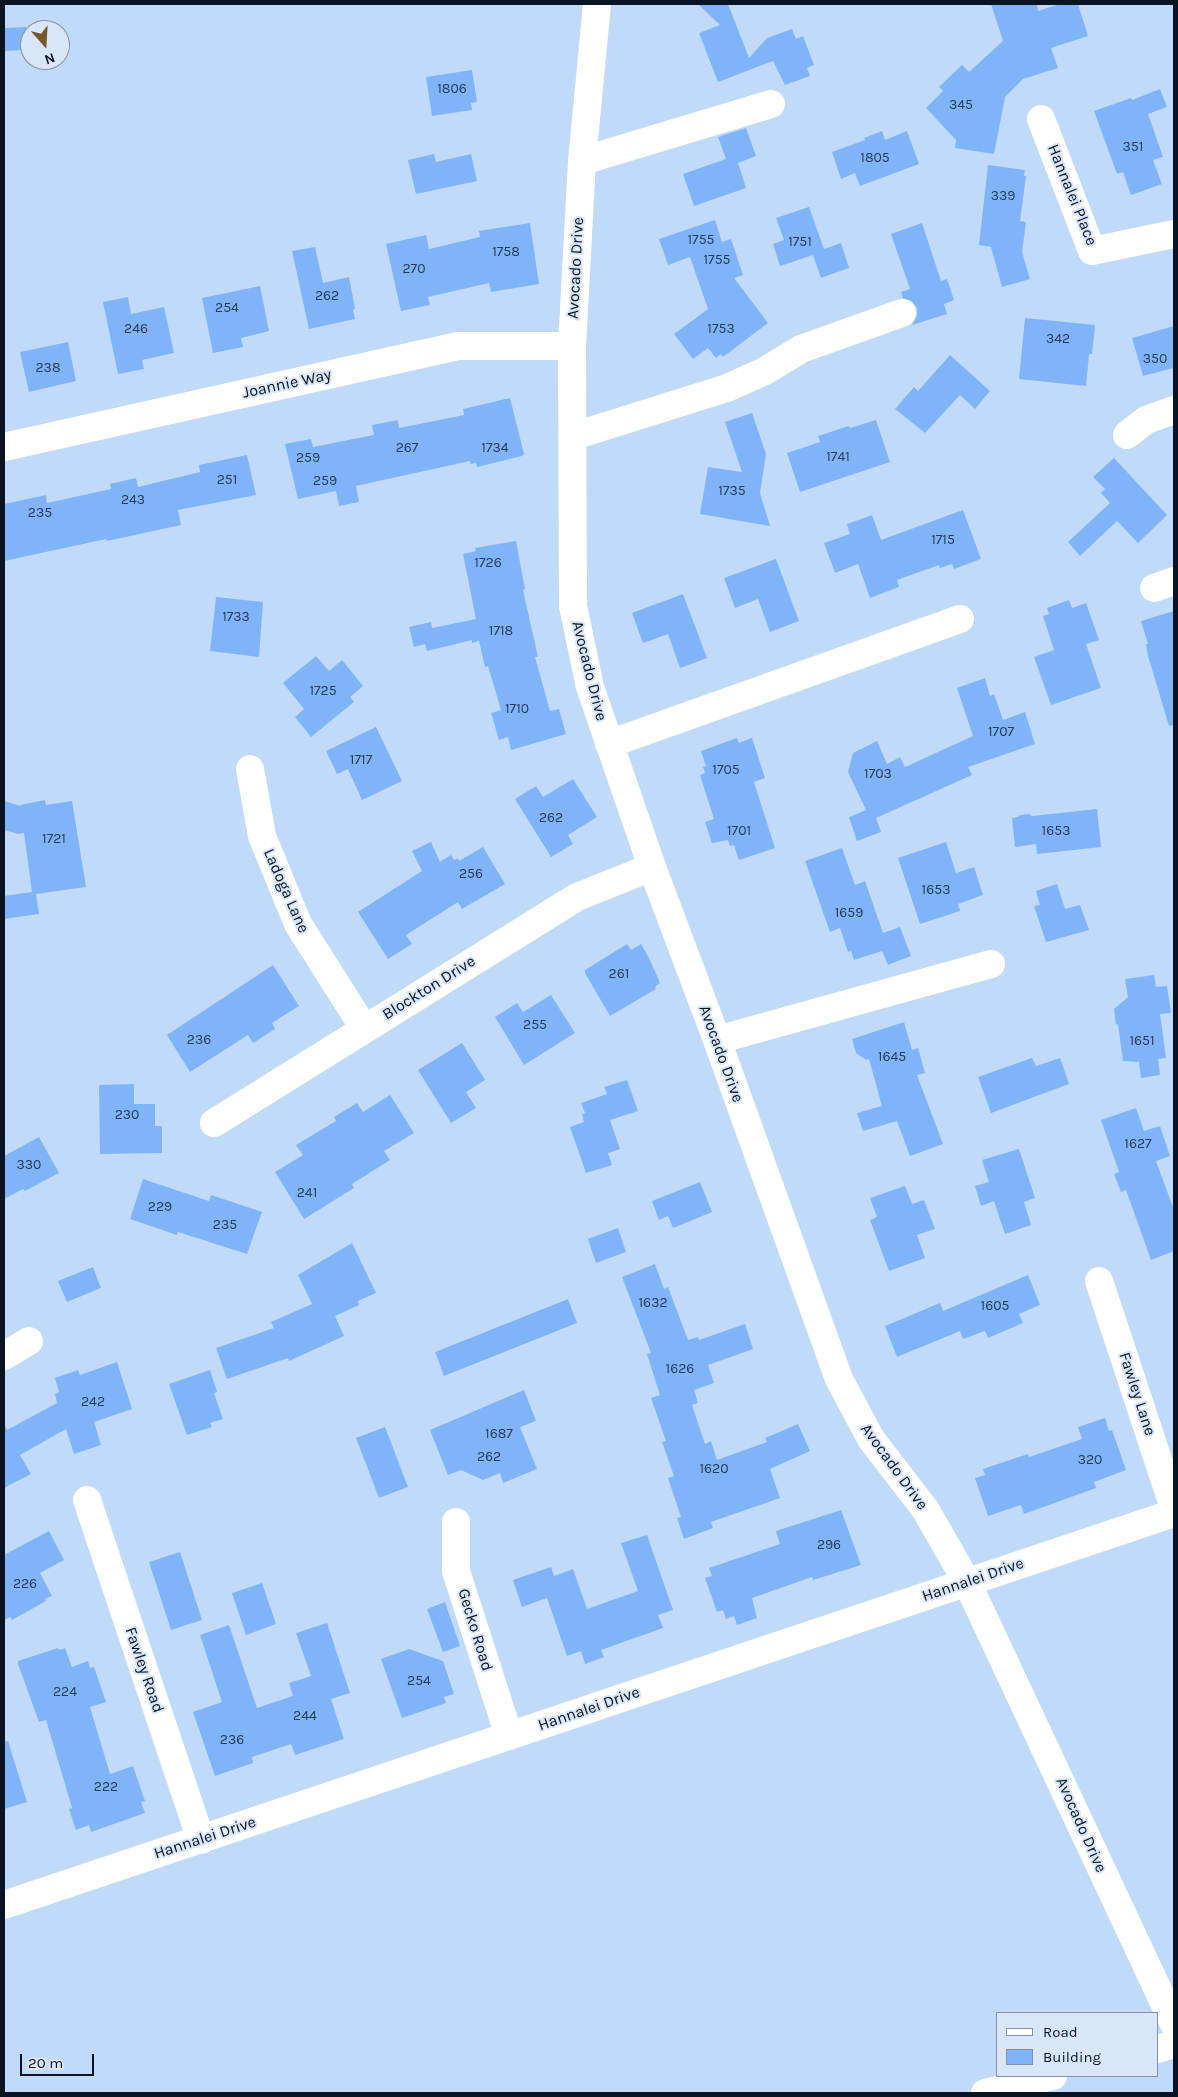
<!DOCTYPE html>
<style>
body{margin:0}
#map{position:relative;width:1178px;height:2097px;overflow:hidden;background:#c1dafa;font-family:Karla,sans-serif}
canvas{display:block}
.frame{position:absolute;inset:0;border:5px solid #091422;pointer-events:none}
.legend{position:absolute;left:996px;top:2012px;width:162px;height:65px;box-sizing:border-box;background:#d9e6f7;border:1px solid #8692a2;margin:0;padding:6px 9px;list-style:none;font-size:15px;color:#091422}
.legend li{display:flex;align-items:center;gap:10px;height:25px}
.legend b{width:25px;border:1px solid #8692a2}
.north{position:absolute;left:20px;top:20px;width:50px;height:50px;box-sizing:border-box;background:#d9e6f7;border:1px solid #8692a2;border-radius:50%;rotate:161deg;font-size:14px;font-weight:700;line-height:20px;text-align:center;color:#091422}
.north::after{content:'';display:block;margin:auto;width:18px;height:22px;background:#77582d;clip-path:polygon(50% 0,100% 100%,50% 72%,0 100%)}
.scale{position:absolute;left:20px;top:2054px;width:74px;height:22px;box-sizing:border-box;border:2px solid #091422;border-top:0;padding-left:6px;font-size:15px;line-height:18px;white-space:nowrap;color:#091422;-webkit-text-stroke:4px #d9e6f7;paint-order:stroke}
</style>
<div id="map">
<canvas width="1178" height="2097"></canvas>
<div class="frame"></div>
<ul class="legend">
<li><b style="height:6px;background:#fff"></b>Road</li>
<li><b style="height:14px;background:#7fb5f8"></b>Building</li>
</ul>
<div class="north">N</div>
<div class="scale">20 m</div>
</div>
<script>
const g = document.querySelector('canvas').getContext('2d');
g.lineJoin = 'round';
function fill(path, color) { g.fillStyle = color; g.fill(path, 'evenodd'); }
const toPath = rows => new Path2D(rows.map(r => 'M' + r).join(''));
function trace(path, color, width, dash) { g.strokeStyle = color; g.lineWidth = width; g.lineCap = dash ? 'butt' : 'round'; g.setLineDash(dash || []); g.stroke(path); }
function label(font, color, halo, rows, align = 'center') {
  g.font = font + ' Karla,sans-serif'; g.lineWidth = 4; g.setLineDash([]); g.textBaseline = 'middle'; g.strokeStyle = halo; g.fillStyle = color; for (const [text, x, y, turn = 0] of rows) {
    g.save(); g.translate(x, y); g.rotate((+turn || 0) * Math.PI / 180); g.textAlign = isNaN(turn) ? turn : align; if (halo) g.strokeText(text, 0, 0); g.fillText(text, 0, 0); g.restore();
  }
}
fill(toPath([
 [698,4,728,4,749,58,767,38,792,29,796,39,803,36,814,65,807,68,810,76,785,85,773,61,718,82,699,33,720,25],
 [991,4,1037,4,1038,11,1060,4,1078,4,1088,36,1051,48,1058,68,1023,79,1005,97,994,154,955,148,956,140,926,108,943,91,939,87,962,65,969,72,1003,41],
 [26,27,25,50,4,51,4,28],
 [472,70,477,102,471,103,472,110,432,116,426,77],
 [1160,89,1167,107,1148,114,1163,157,1153,160,1162,184,1131,195,1123,172,1117,174,1094,111,1131,98,1132,100],
 [746,128,756,156,738,163,746,188,694,206,683,174,726,159,718,137],
 [882,131,885,140,907,131,919,164,860,186,855,173,841,179,832,152,865,140,864,138],
 [434,154,436,162,471,154,477,181,416,194,408,160],
 [988,165,1025,170,1024,176,1026,176,1020,221,1026,222,1022,252,1030,279,1002,287,991,247,979,245],
 [809,207,824,249,841,243,849,268,821,278,813,255,780,266,773,244,784,240,776,218],
 [715,220,722,242,731,239,743,275,734,278,768,323,723,357,721,354,716,358,708,348,693,359,674,334,708,309,690,257,668,265,659,239],
 [530,223,539,284,491,292,489,283,428,297,430,305,401,311,386,244,426,235,429,249,480,237,479,231],
 [922,223,941,281,947,279,954,300,944,304,947,314,912,325,917,316,917,308,912,301,903,298,901,292,910,289,891,234],
 [315,247,323,283,349,277,355,309,353,310,355,319,309,329,292,251],
 [260,286,269,331,241,338,243,347,213,353,202,298],
 [128,297,131,314,164,307,174,353,142,360,144,369,118,374,103,302],
 [1025,318,1095,325,1092,354,1089,354,1086,386,1019,379],
 [1174,326,1174,368,1143,376,1132,338],
 [68,342,76,381,29,392,20,352],
 [950,355,990,391,975,409,960,395,925,433,895,409,914,387,918,391],
 [510,398,524,454,522,456,477,467,476,463,470,464,470,461,356,486,359,502,339,506,336,491,298,499,285,444,311,439,313,447,374,435,372,425,398,420,399,428,464,415,463,409],
 [752,413,766,454,760,493,770,526,700,514,708,467,742,472,725,422],
 [876,420,890,462,800,492,787,453,820,442,818,436,849,426,850,428],
 [247,455,256,495,178,510,181,525,107,541,106,539,4,561,4,504,46,495,47,503,111,489,110,484,136,478,138,487,200,472,199,465],
 [1114,458,1167,515,1138,543,1117,521,1080,556,1068,542,1110,503,1101,493,1105,489,1093,477],
 [963,510,981,559,954,569,952,564,940,568,939,565,897,580,899,587,870,598,858,564,835,573,824,543,850,534,847,524,872,515,881,540],
 [516,541,525,589,523,590,538,657,535,657,550,711,559,709,566,734,511,750,508,737,499,740,491,713,501,710,488,666,485,667,479,641,472,643,472,640,427,651,425,644,414,647,409,627,431,622,432,628,476,619,463,554,476,551,475,548],
 [776,559,799,621,770,632,758,599,735,608,724,578],
 [683,594,707,658,680,668,668,634,643,643,632,613],
 [216,597,263,602,259,657,210,651],
 [1069,600,1072,608,1086,603,1099,640,1086,644,1101,688,1051,705,1034,657,1054,650,1043,616,1049,614,1047,608],
 [1174,611,1174,725,1169,726,1148,656,1146,644,1148,644,1141,621],
 [316,656,329,671,342,660,363,686,350,697,354,702,311,737,295,717,304,709,283,683],
 [985,678,990,696,994,694,1003,720,1025,712,1035,744,968,767,972,775,876,818,881,832,857,841,849,817,866,810,848,772,853,753,877,741,887,764,900,757,905,767,973,736,957,688],
 [376,727,402,781,362,800,348,769,337,774,326,751],
 [737,738,739,743,752,738,765,778,754,782,775,848,739,860,734,845,730,846,728,840,712,843,705,822,714,819,700,775,705,773,703,767,706,766,701,751],
 [573,779,597,817,568,835,573,844,551,857,515,799,536,786,543,797],
 [45,800,46,805,72,801,86,887,36,894,39,914,4,919,4,896,32,892,24,833,18,834,4,830,4,801,21,806,20,805],
 [1097,809,1101,847,1037,854,1036,844,1015,847,1012,818,1018,817,1020,815,1029,814,1032,816],
 [431,842,440,862,451,855,454,860,458,858,459,861,483,847,505,884,462,909,458,902,406,935,412,944,388,959,358,912,422,871,412,851],
 [946,842,956,873,974,867,983,895,958,904,960,911,920,924,898,858],
 [842,848,855,885,865,881,883,933,900,927,911,956,888,965,882,951,854,960,851,951,848,952,840,928,830,932,805,861],
 [1057,884,1065,909,1080,905,1089,930,1046,942,1034,906,1040,905,1036,891],
 [627,944,631,950,641,944,650,960,660,983,655,987,656,989,610,1016,585,973,585,970],
 [273,965,299,1006,272,1023,275,1029,253,1043,248,1035,190,1072,167,1035],
 [1154,975,1156,987,1167,986,1171,1013,1160,1014,1166,1058,1158,1059,1160,1075,1141,1078,1139,1062,1123,1061,1118,1024,1116,1025,1114,1009,1128,997,1125,979],
 [551,995,575,1033,524,1065,495,1017,517,1003,523,1012],
 [904,1022,912,1050,918,1048,925,1073,917,1075,943,1144,910,1156,897,1121,863,1131,857,1113,882,1106,869,1059,866,1060,856,1053,852,1039],
 [462,1043,485,1080,466,1092,476,1108,451,1123,418,1070],
 [1032,1058,1036,1066,1060,1058,1069,1084,991,1113,978,1077],
 [627,1080,638,1111,610,1120,620,1149,608,1153,612,1165,586,1173,570,1127,584,1122,582,1114,585,1113,581,1103,607,1094,604,1087],
 [134,1084,134,1104,155,1104,155,1126,162,1126,162,1153,100,1154,99,1085],
 [390,1095,414,1133,384,1151,390,1160,352,1184,354,1188,304,1219,275,1172,303,1155,296,1145,336,1121,334,1117,357,1103,363,1112],
 [1136,1108,1144,1131,1160,1126,1170,1156,1156,1161,1174,1210,1174,1251,1151,1260,1126,1190,1121,1192,1114,1174,1119,1172,1101,1120],
 [39,1137,59,1173,25,1191,23,1189,4,1199,4,1156],
 [1019,1149,1035,1198,1024,1202,1031,1225,1005,1234,994,1201,981,1206,975,1186,989,1182,982,1160],
 [143,1179,209,1201,211,1195,262,1212,247,1254,178,1232,177,1235,130,1219],
 [700,1182,712,1212,673,1228,668,1216,659,1220,652,1201],
 [905,1186,912,1204,924,1200,935,1229,917,1235,925,1258,889,1271,870,1220,877,1217,870,1198],
 [618,1228,626,1252,596,1263,588,1239],
 [352,1243,376,1293,358,1301,359,1305,335,1316,344,1336,289,1361,288,1358,227,1379,216,1348,274,1328,271,1322,312,1304,298,1275],
 [655,1264,664,1289,668,1287,688,1340,698,1337,699,1340,745,1324,753,1349,708,1365,714,1383,694,1390,698,1403,692,1405,705,1444,711,1441,717,1460,767,1442,765,1438,798,1424,810,1451,770,1469,780,1498,711,1522,713,1528,684,1539,677,1518,681,1517,668,1478,674,1476,662,1442,666,1441,651,1398,660,1395,647,1354,651,1353,622,1277],
 [93,1267,101,1288,67,1302,58,1281],
 [1028,1275,1040,1305,1019,1314,1023,1323,988,1338,985,1331,963,1339,960,1331,897,1357,885,1326,940,1303,943,1311],
 [568,1299,577,1323,444,1376,435,1352],
 [117,1362,132,1409,94,1422,101,1445,74,1454,66,1429,20,1455,31,1474,4,1488,4,1423,7,1430,57,1403,55,1394,59,1392,55,1378,78,1370,80,1375],
 [210,1370,217,1392,214,1393,223,1419,210,1423,212,1427,187,1435,169,1384],
 [524,1390,536,1421,520,1427,537,1469,503,1483,500,1473,483,1480,461,1470,448,1475,430,1430],
 [1105,1418,1109,1431,1112,1430,1126,1470,1094,1482,1096,1488,1024,1514,1021,1505,988,1516,975,1478,985,1475,983,1469,1028,1454,1029,1457,1082,1439,1078,1427],
 [385,1427,408,1487,379,1498,356,1438],
 [841,1510,861,1565,813,1580,812,1577,752,1598,757,1618,737,1625,734,1616,726,1619,723,1610,717,1612,705,1578,712,1576,709,1568,780,1544,776,1531],
 [49,1531,64,1560,40,1573,52,1596,45,1599,46,1601,12,1620,10,1617,4,1620,4,1555],
 [647,1535,673,1610,658,1615,663,1628,601,1650,604,1657,585,1664,581,1651,567,1656,547,1598,522,1607,513,1580,551,1567,554,1576,573,1569,587,1609,638,1591,621,1543],
 [180,1552,202,1620,171,1630,149,1562],
 [262,1583,276,1624,246,1635,232,1593],
 [445,1602,460,1646,443,1652,427,1609],
 [327,1623,350,1693,331,1699,344,1739,295,1755,291,1744,252,1757,253,1763,215,1776,193,1712,222,1702,200,1635,229,1625,257,1708,293,1696,289,1683,311,1676,296,1633],
 [58,1648,59,1650,65,1648,72,1667,88,1661,90,1668,94,1667,106,1702,90,1707,110,1774,133,1766,145,1801,141,1802,145,1813,91,1832,89,1825,76,1830,69,1809,72,1808,46,1720,39,1722,18,1664,18,1661],
 [409,1649,443,1661,454,1694,444,1697,446,1703,402,1718,381,1659],
 [8,1741,27,1802,4,1809,4,1742]
]), '#7fb5f8');
trace(toPath([
 [597,4,582,161,572,346,573,606,590,687,652,867,717,1040,839,1379,871,1439,925,1509,967,1582,1174,2024],
 [1041,119,1092,251,1174,234],
 [582,161,771,104],
 [1127,435,1146,420,1174,410],
 [574,436,727,388,765,371,801,349,902,313],
 [4,447,458,346,572,346],
 [1154,588,1174,581],
 [609,744,960,619],
 [250,769,262,836,298,924,364,1028],
 [717,1040,991,964],
 [214,1123,577,897,652,867],
 [1099,1281,1174,1508],
 [4,1356,29,1341],
 [87,1500,201,1840],
 [456,1522,456,1571,509,1736],
 [4,1905,1174,1513],
 [1157,2049,1174,2044],
 [985,2093,1053,2076]
]), '#fff', 28);
label('14px', '#263c58', null, [
 ["1806",452,89],
 ["345",961,105],
 ["351",1133,147],
 ["1805",875,158],
 ["339",1003,196],
 ["1755",701,240],
 ["1751",800,242],
 ["1758",506,252],
 ["1755",717,260],
 ["270",414,269],
 ["262",327,296],
 ["254",227,308],
 ["246",136,329],
 ["1753",721,329],
 ["342",1058,339],
 ["350",1155,359],
 ["238",48,368],
 ["267",407,448],
 ["1734",495,448],
 ["1741",838,457],
 ["259",308,458],
 ["251",227,480],
 ["259",325,481],
 ["1735",732,491],
 ["243",133,500],
 ["235",40,513],
 ["1715",943,540],
 ["1726",488,563],
 ["1733",236,617],
 ["1718",501,631],
 ["1725",323,691],
 ["1710",517,709],
 ["1707",1001,732],
 ["1717",361,760],
 ["1705",726,770],
 ["1703",878,774],
 ["262",551,818],
 ["1701",739,831],
 ["1653",1056,831],
 ["1721",54,839],
 ["256",471,874],
 ["1653",936,890],
 ["1659",849,913],
 ["261",619,974],
 ["255",535,1025],
 ["236",199,1040],
 ["1651",1142,1041],
 ["1645",892,1057],
 ["230",127,1115],
 ["1627",1138,1144],
 ["330",29,1165],
 ["241",307,1193],
 ["229",160,1207],
 ["235",225,1225],
 ["1632",653,1303],
 ["1605",995,1306],
 ["1626",680,1369],
 ["242",93,1402],
 ["1687",499,1434],
 ["262",489,1457],
 ["320",1090,1460],
 ["1620",714,1469],
 ["296",829,1545],
 ["226",25,1584],
 ["254",419,1681],
 ["224",65,1692],
 ["244",305,1716],
 ["236",232,1740],
 ["222",106,1787]
]);
label('16px', '#091422', '#d9e6f7', [
 ["Hannalei Place",1072,195,68],
 ["Avocado Drive",576,268,-87],
 ["Joannie Way",287,384,-12],
 ["Avocado Drive",589,671,76],
 ["Ladoga Lane",286,891,66],
 ["Blockton Drive",429,988,-32],
 ["Avocado Drive",721,1054,70],
 ["Fawley Lane",1137,1394,72],
 ["Avocado Drive",894,1467,54],
 ["Hannalei Drive",973,1580,-19],
 ["Gecko Road",475,1630,73],
 ["Fawley Road",144,1670,71],
 ["Hannalei Drive",589,1709,-19],
 ["Avocado Drive",1081,1825,66],
 ["Hannalei Drive",205,1838,-18]
]);
</script>
